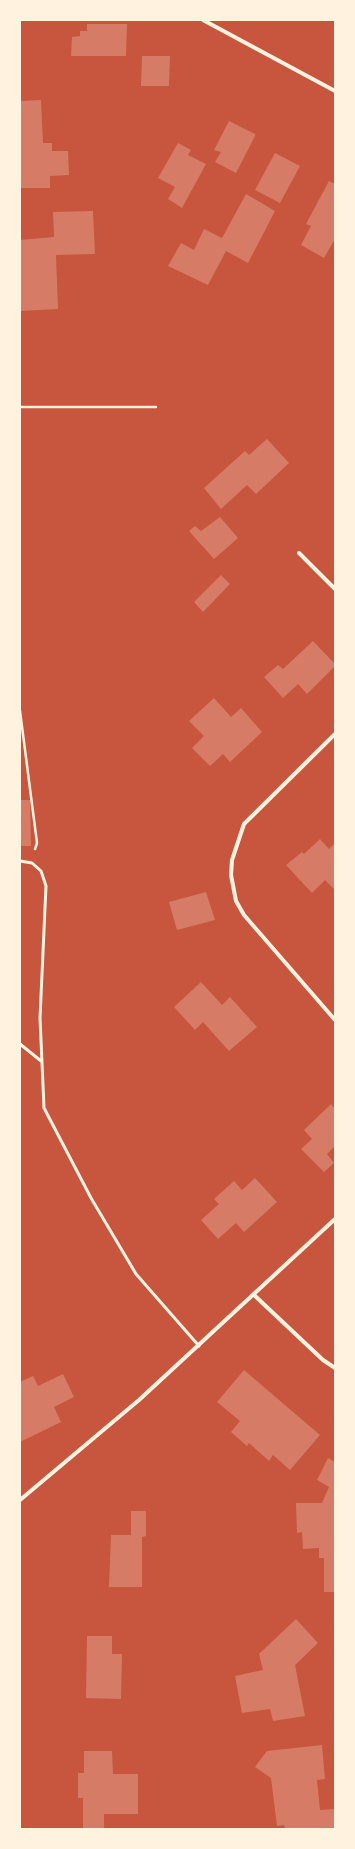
<!DOCTYPE html>
<style>
body{margin:0}
#map{position:relative;width:355px;height:1849px;overflow:hidden;background:#c8553d;font-family:"Zilla Slab",serif}
canvas{display:block}
.frame{position:absolute;inset:0;border:21px solid #fff3e0;pointer-events:none}
</style>
<div id="map">
<canvas width="355" height="1849"></canvas>
<div class="frame"></div>
</div>
<script>
const g = document.querySelector('canvas').getContext('2d');
g.lineJoin = 'round';
function fill(path, color) { g.fillStyle = color; g.fill(path, 'evenodd'); }
const toPath = rows => new Path2D(rows.map(r => 'M' + r).join(''));
function trace(path, color, width, dash) { g.strokeStyle = color; g.lineWidth = width; g.lineCap = dash ? 'butt' : 'round'; g.setLineDash(dash || []); g.stroke(path); }
fill(toPath([
 [87,24,127,24,126,56,71,56,72,37,80,36,80,31,87,31],
 [142,56,170,56,169,86,141,86],
 [41,100,43,143,52,143,52,151,68,151,69,175,50,176,50,188,20,188,20,101],
 [229,121,255,134,255,136,236,173,215,162,221,152,214,150],
 [178,143,191,150,188,155,206,164,182,208,168,199,175,187,158,178],
 [275,153,300,166,280,203,255,190],
 [329,181,335,184,335,239,324,258,301,245,311,226,306,224],
 [246,194,275,211,248,263,226,251,208,285,168,266,181,243,194,250,204,229,222,238],
 [93,211,95,254,56,255,58,309,20,311,20,240,54,237,53,212],
 [267,439,289,463,256,494,247,485,221,509,204,488,245,451,249,455],
 [220,517,238,538,214,559,189,531,195,526,201,531],
 [221,575,230,584,203,612,194,602],
 [313,641,335,664,335,666,307,694,298,684,283,698,264,677,278,665,283,669],
 [214,698,231,717,241,708,262,732,230,762,223,754,210,766,192,748,204,736,189,721],
 [20,800,30,800,31,846,20,846],
 [320,839,329,849,335,843,335,890,325,880,312,893,286,865,302,852,304,854],
 [206,892,215,920,177,930,169,902],
 [201,982,222,1005,230,997,257,1027,229,1051,203,1022,195,1030,174,1007],
 [331,1104,335,1109,335,1146,327,1154,334,1163,324,1172,301,1149,312,1139,304,1130],
 [255,1178,277,1202,244,1232,236,1223,218,1239,201,1220,219,1204,214,1199,234,1181,242,1190],
 [244,1370,320,1435,290,1470,273,1455,269,1461,249,1443,247,1446,231,1432,240,1421,217,1402],
 [63,1374,74,1397,54,1407,61,1422,20,1442,20,1382,33,1376,38,1386],
 [328,1458,335,1462,335,1592,324,1592,324,1558,319,1558,319,1548,303,1549,302,1532,297,1533,296,1503,322,1503,329,1487,317,1480],
 [131,1511,146,1511,146,1536,142,1537,142,1587,109,1587,111,1535,131,1535],
 [296,1619,318,1643,295,1665,305,1716,273,1721,270,1709,242,1713,235,1676,263,1670,259,1654],
 [87,1636,112,1636,112,1654,122,1654,121,1699,86,1698],
 [322,1745,325,1779,317,1780,320,1810,335,1809,335,1829,285,1829,284,1825,277,1826,271,1778,255,1767,267,1751],
 [84,1751,112,1751,113,1774,138,1774,138,1814,104,1814,104,1829,83,1829,83,1798,78,1798,78,1773,84,1773]
]), '#d67c66');
trace(toPath([
 [20,407,156,407],
 [20,711,37,843,35,849]
]), '#fff3e0', 2.5);
trace(toPath([
 [20,861,32,863,41,871,46,886,40,1018,44,1108,91,1198,136,1274,199,1346],
 [20,1044,41,1061]
]), '#fff3e0', 3);
trace(toPath([
 [203,20,335,91],
 [299,553,335,589],
 [335,734,244,824,232,860,231,875,236,901,244,915,335,1020],
 [254,1295,323,1360,335,1368],
 [20,1500,139,1400,335,1219]
]), '#fff3e0', 4);
</script>
